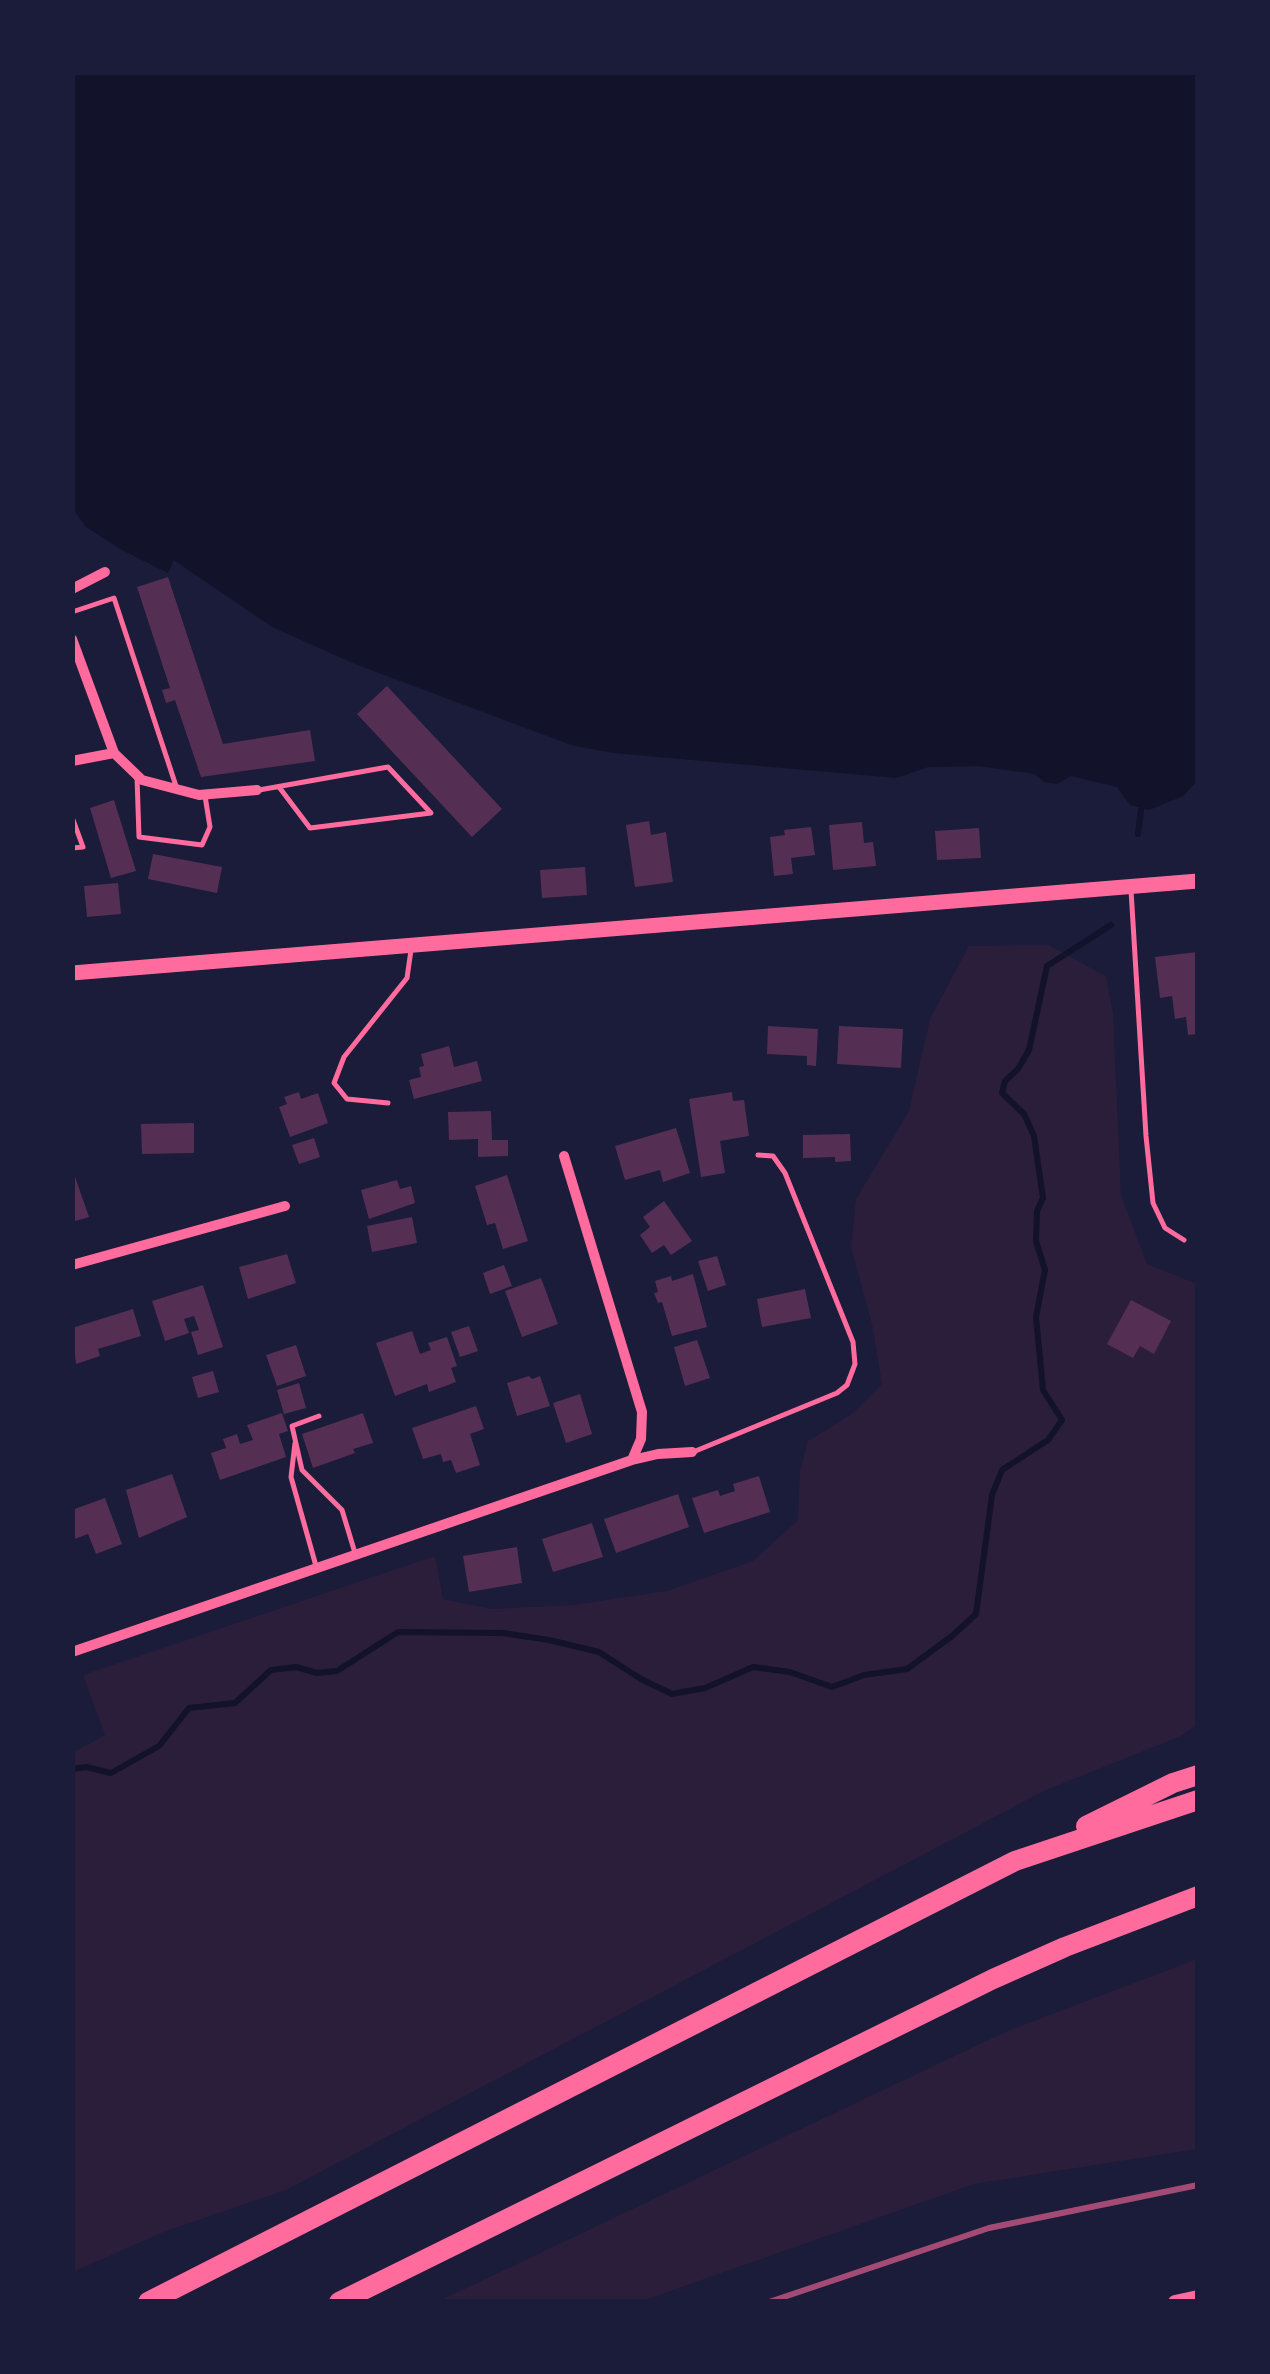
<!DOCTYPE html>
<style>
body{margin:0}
#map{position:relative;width:1270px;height:2374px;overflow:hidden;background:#1b1b3a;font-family:Roboto,sans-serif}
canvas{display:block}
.frame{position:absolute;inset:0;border:75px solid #1b1b3a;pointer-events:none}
</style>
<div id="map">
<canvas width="1270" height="2374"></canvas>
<div class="frame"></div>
</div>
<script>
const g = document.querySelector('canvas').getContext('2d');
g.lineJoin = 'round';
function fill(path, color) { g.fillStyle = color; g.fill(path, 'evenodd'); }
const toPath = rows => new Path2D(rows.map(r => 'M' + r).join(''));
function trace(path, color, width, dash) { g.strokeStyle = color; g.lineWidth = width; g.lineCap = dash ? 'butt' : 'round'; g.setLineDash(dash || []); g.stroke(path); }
fill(toPath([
 [1048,945,1106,976,1113,1013,1121,1195,1147,1264,1197,1284,1197,1725,1181,1736,1046,1790,286,2190,166,2231,73,2272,72,1753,105,1735,83,1675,435,1556,443,1599,492,1609,573,1605,667,1591,753,1561,798,1520,800,1471,808,1441,852,1414,882,1384,872,1324,851,1247,856,1199,909,1111,930,1019,969,946],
 [1197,1959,1197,2149,974,2184,642,2301,439,2301,1005,2032]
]), '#2a1e3b');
fill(toPath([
 [73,72,1197,73,1197,781,1183,796,1149,810,1130,805,1117,787,1071,776,1057,784,1044,782,1035,774,978,766,928,767,897,778,613,753,571,745,355,664,272,627,174,560,168,573,122,550,86,527,73,509]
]), '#12122b');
trace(toPath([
 [1138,834,1141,810],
 [72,1769,86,1767,111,1773,159,1746,189,1708,235,1703,271,1670,296,1667,317,1673,337,1671,398,1632,503,1633,549,1640,599,1652,641,1679,672,1694,705,1688,753,1667,790,1672,832,1687,864,1675,907,1669,952,1636,976,1614,992,1495,1002,1470,1048,1440,1062,1420,1043,1390,1036,1317,1045,1270,1036,1241,1037,1211,1043,1198,1034,1136,1024,1114,1002,1093,1005,1081,1018,1069,1029,1050,1047,966,1111,925]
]), '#12122b', 6);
fill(toPath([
 [168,577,223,744,310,730,315,761,201,777,175,700,166,703,162,690,170,688,137,587],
 [387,686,502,809,472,837,357,714],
 [114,800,136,871,111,878,90,808],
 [649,821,651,835,666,832,673,882,635,887,626,825],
 [862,822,864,843,873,842,876,866,833,870,829,825],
 [811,827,815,855,791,858,793,874,774,876,770,837,785,835,784,830],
 [979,828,981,858,937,860,935,831],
 [153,854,222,867,217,893,148,879],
 [585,867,587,895,542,898,540,870],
 [118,883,121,914,87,917,84,886],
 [1197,952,1198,1034,1188,1035,1186,1017,1175,1019,1172,996,1160,998,1155,957],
 [768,1026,818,1029,816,1066,807,1065,807,1056,767,1054],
 [839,1026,903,1029,901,1068,837,1064],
 [449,1046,454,1067,477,1061,482,1081,414,1099,409,1080,421,1077,419,1067,424,1066,421,1054],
 [299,1092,301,1099,318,1093,328,1123,290,1137,279,1107,287,1104,284,1097],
 [732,1092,733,1101,744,1100,749,1136,720,1141,725,1173,701,1177,689,1099],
 [491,1111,492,1140,508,1140,508,1156,478,1157,478,1139,449,1140,448,1112],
 [194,1123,194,1153,142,1154,141,1124],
 [676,1128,690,1173,663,1182,660,1170,625,1180,615,1146],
 [850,1134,851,1161,835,1162,835,1157,803,1158,803,1135],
 [314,1138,320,1157,299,1164,292,1145],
 [72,1168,89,1217,72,1222],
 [507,1175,528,1241,503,1249,495,1223,487,1225,475,1186],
 [397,1180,400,1189,411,1186,415,1203,369,1219,361,1190],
 [664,1201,692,1241,671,1255,664,1245,652,1253,640,1235,650,1227,643,1217],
 [412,1217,417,1243,372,1252,367,1226],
 [287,1254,296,1283,248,1299,239,1267],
 [717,1256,726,1285,708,1291,698,1261],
 [504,1265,512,1286,490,1294,483,1273],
 [693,1274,707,1327,672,1336,662,1302,658,1303,654,1293,658,1292,655,1281,671,1276,672,1281],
 [541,1278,558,1324,522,1337,505,1291],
 [203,1285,223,1347,198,1355,191,1332,199,1330,194,1316,184,1319,189,1333,165,1341,152,1301],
 [805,1289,811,1318,762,1327,757,1299],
 [1131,1300,1171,1321,1154,1354,1140,1346,1133,1358,1107,1344],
 [133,1309,141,1336,98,1349,100,1356,76,1364,72,1328],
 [469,1326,478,1351,460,1357,451,1332],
 [412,1331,420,1354,431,1350,428,1343,447,1337,457,1366,451,1368,456,1382,429,1392,427,1384,395,1396,376,1343],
 [697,1340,710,1378,685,1386,674,1347],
 [296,1345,306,1376,277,1386,266,1355],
 [213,1371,219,1392,198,1398,192,1377],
 [529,1376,532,1379,540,1376,550,1406,517,1416,507,1383],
 [299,1383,306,1408,284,1414,277,1390],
 [580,1394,592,1434,566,1443,553,1403],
 [476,1406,484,1429,470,1434,480,1465,456,1473,451,1460,443,1462,441,1454,423,1459,412,1428],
 [282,1413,288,1431,279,1434,286,1457,220,1480,211,1453,226,1448,223,1439,237,1434,240,1444,253,1440,247,1425],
 [363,1413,373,1443,353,1449,355,1453,313,1468,302,1434],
 [172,1474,187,1517,139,1538,126,1490],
 [759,1476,770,1512,704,1533,692,1498,718,1490,720,1496,735,1491,733,1484],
 [678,1494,689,1527,616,1553,604,1519],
 [105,1498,122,1544,96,1554,88,1534,72,1540,72,1510],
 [592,1523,603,1557,553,1572,542,1539],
 [517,1547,522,1583,469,1592,463,1556]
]), '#542f53');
trace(toPath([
 [72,612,114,598,176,786],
 [137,777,139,837,202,845,210,827,205,796],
 [259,790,388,767,431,813,310,828,279,787],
 [72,817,83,847,72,848],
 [1131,890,1146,1136,1153,1203,1165,1228,1184,1240],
 [388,1103,347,1099,334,1083,344,1057,407,978,411,950],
 [319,1416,292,1426,302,1470,342,1510,355,1553],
 [295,1443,291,1477,316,1566],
 [693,1452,837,1393,847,1385,855,1364,853,1342,785,1173,773,1156,758,1155]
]), '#ff6b9d', 5);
trace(toPath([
 [72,589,105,572],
 [72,639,114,753],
 [72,761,114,753,142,780,199,795,257,790],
 [564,1156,642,1412,641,1439,632,1460],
 [72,1265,285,1206],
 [72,1652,632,1460,658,1454,692,1452]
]), '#ff6b9d', 10);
trace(toPath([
 [1175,2302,1198,2297]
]), '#ff6b9d', 14);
trace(toPath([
 [72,973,1198,881]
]), '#ff6b9d', 15);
trace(toPath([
 [1086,1826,1173,1783,1198,1775],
 [148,2302,1015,1861,1198,1800],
 [339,2302,993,1979,1065,1947,1198,1896]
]), '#ff6b9d', 20);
trace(toPath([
 [769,2302,989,2228,1198,2185]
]), '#a44b75', 6);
</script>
